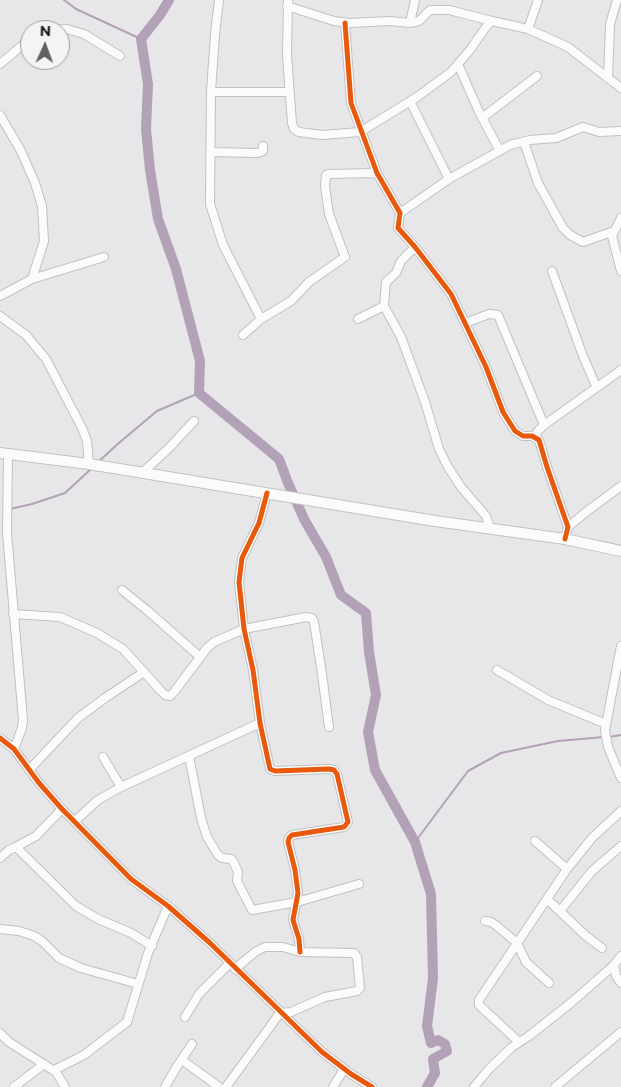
<!DOCTYPE html>
<style>
body{margin:0}
#map{position:relative;width:621px;height:1087px;overflow:hidden;background:#e7e6e8;font-family:Montserrat,sans-serif}
canvas{display:block}
.north{position:absolute;left:20px;top:20px;width:50px;height:50px;box-sizing:border-box;background:#f6f3f6;border:1px solid #9e9b9e;border-radius:50%;rotate:2deg;font-size:14px;font-weight:700;line-height:20px;text-align:center;color:#191819}
.north::after{content:'';display:block;margin:auto;width:18px;height:22px;background:#616061;clip-path:polygon(50% 0,100% 100%,50% 72%,0 100%)}
</style>
<div id="map">
<canvas width="621" height="1087"></canvas>
<div class="north">N</div>
</div>
<script>
const g = document.querySelector('canvas').getContext('2d');
g.lineJoin = 'round';
const toPath = rows => new Path2D(rows.map(r => 'M' + r).join(''));
function trace(path, color, width, dash) { g.strokeStyle = color; g.lineWidth = width; g.lineCap = dash ? 'butt' : 'round'; g.setLineDash(dash || []); g.stroke(path); }
trace(toPath([
 [64,0,76,9,141,39],
 [98,462,120,442,157,411,199,393],
 [10,509,32,504,65,493,91,469],
 [609,737,621,735],
 [415,842,468,771,501,753,558,741,604,737]
]), '#b3a1b7', 2);
trace(toPath([
 [169,0,160,15,141,39,148,84,146,129,150,170,158,219,176,269,200,361,199,393,279,459,288,483,304,519,326,557,341,595,366,613,369,652,376,695,368,732,375,770,415,842,431,894,433,978,427,1026,431,1043,438,1040,445,1044,447,1051,433,1059,435,1073,427,1087]
]), '#b3a1b7', 10);
const minor = toPath([
 [219,0,215,34,211,92,210,204,223,245,261,319],
 [288,0,287,55,292,123,294,129,299,132,322,135,360,132,417,97,451,72,470,50,486,27,492,21,528,29,538,0],
 [287,6,334,21,350,23,390,21,410,23,419,21,430,10,449,10,492,21],
 [345,23,351,103,377,173,400,213,398,228,415,247,451,294,486,367,503,412,515,431,523,436,532,436,539,440,547,467,568,527,565,539],
 [410,23,415,0],
 [528,29,568,47,621,88],
 [47,30,67,29,84,34,120,56],
 [0,64,30,39],
 [458,64,479,112,500,151],
 [608,78,610,24,617,0],
 [211,92,289,92],
 [410,101,449,179],
 [0,115,21,151,35,183,42,206,44,241,32,279],
 [482,118,537,76],
 [524,142,538,183,563,228,570,235,583,242,614,231],
 [210,152,258,153,263,151,263,146],
 [400,213,449,179,510,145,530,140,556,138,583,127,599,132,621,131],
 [621,218,612,236,621,271],
 [415,247,401,261,396,273,386,282,384,306,401,337,425,402,439,449,448,467,461,487,486,516,490,528],
 [552,271,583,356,596,386],
 [0,296,32,279,104,257],
 [0,316,26,335,46,359,82,428,87,441,89,464],
 [358,319,384,306],
 [465,323,489,314,498,315,544,425],
 [243,335,261,319,291,301,309,282,345,257,329,214,325,186,326,175,328,174,377,173],
 [536,437,537,432,544,425,621,370],
 [8,454,7,533,23,720,22,728,14,749],
 [142,473,169,448,194,421],
 [267,493,259,523,242,558,239,582,244,629,253,670,260,723,270,769,275,771,329,769,334,770,337,774,348,822,344,827,292,835,289,838,288,842,295,870,298,893,293,920,299,939,300,952],
 [568,527,586,512,621,486],
 [122,590,148,611,200,657],
 [13,614,60,617,97,633,123,649,161,691,165,695,170,696,174,692,207,648,214,642,244,629,306,617,312,618,314,622,322,674,329,727],
 [621,646,605,730,608,747,621,778],
 [497,670,548,700,606,724],
 [0,738,14,749,39,783,62,809,131,879,168,906,210,943,322,1052,351,1074,372,1087],
 [189,756,201,818,207,837,218,855,222,858,231,859,233,861,238,872,237,881,252,910,297,902,359,884],
 [103,757,121,787],
 [29,770,78,718,105,698,144,672],
 [75,821,98,800,121,787,260,723],
 [535,841,567,869],
 [16,847,76,906,98,919,131,933,152,946],
 [0,858,9,850,16,847,36,836,62,809],
 [547,899,586,936,602,948],
 [560,911,592,871,621,846],
 [485,921,491,922,497,926,517,943,526,962,549,983],
 [0,929,19,931,34,936,42,941,59,958,81,968,138,984],
 [614,965,616,976,621,983],
 [185,1017,199,994,229,964],
 [0,1033,9,1042,56,1072,65,1087],
 [519,1042,479,1005,479,1000,567,869,592,838,621,811],
 [182,1060,219,1087],
 [54,1070,84,1055,127,1022,148,953,168,906],
 [14,1087,44,1064],
 [165,1087,176,1068,192,1044],
 [226,1087,280,1013,291,1012,325,997,357,991,360,988,357,957,354,953,300,952,283,947,265,947,255,952,235,969],
 [333,1087,344,1069],
 [474,1087,489,1069,512,1047,529,1036,572,1002,614,965,621,956],
 [555,1087,621,1032]
]);
const major = toPath([
 [0,453,89,464,435,521,565,539,621,551]
]);
trace(minor, '#c2c1c2', 10);
trace(major, '#c2c1c2', 12);
trace(minor, '#fbfbfc', 8);
trace(major, '#fbfbfc', 10);
trace(toPath([
 [345,23,351,103,377,173,400,213,398,228,415,247,451,294,486,367,503,412,515,431,523,436,532,436,539,440,547,467,568,527,565,539],
 [267,493,259,523,242,558,239,582,244,629,253,670,260,723,270,769,275,771,329,769,334,770,337,774,348,822,344,827,292,835,289,838,288,842,295,870,298,893,293,920,299,939,300,952],
 [0,738,14,749,39,783,62,809,131,879,168,906,210,943,322,1052,351,1074,372,1087]
]), '#e8590c', 5);
</script>
